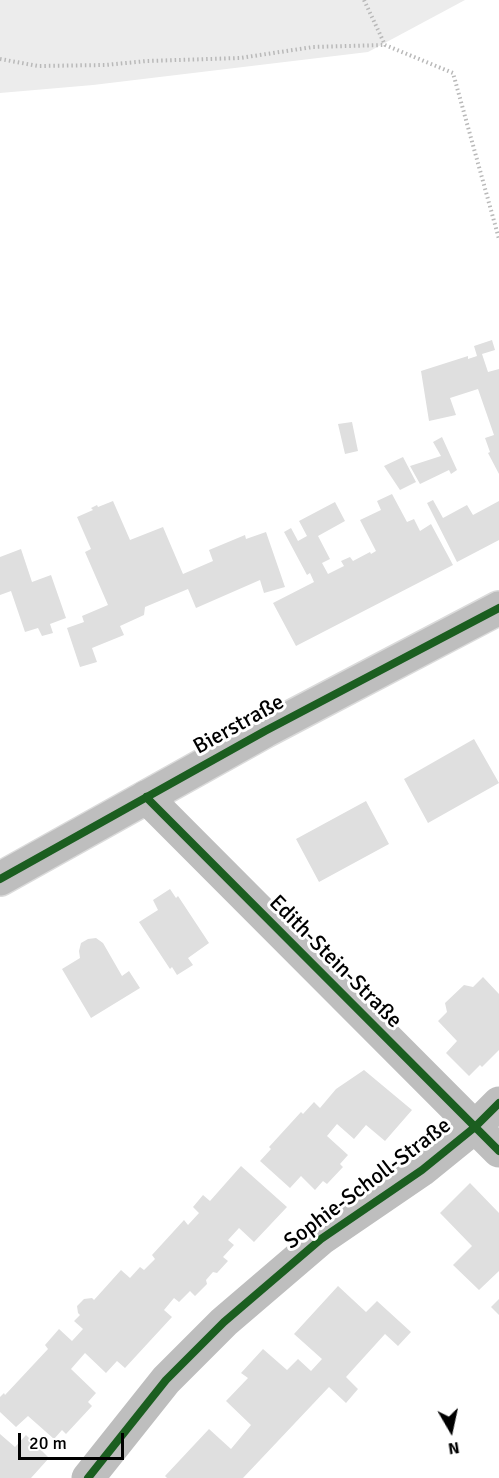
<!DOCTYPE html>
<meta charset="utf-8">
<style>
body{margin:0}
#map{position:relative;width:499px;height:1478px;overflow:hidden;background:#fff;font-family:Signika,sans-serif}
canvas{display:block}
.north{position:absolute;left:421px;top:1400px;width:60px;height:60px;-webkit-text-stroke:4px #fff;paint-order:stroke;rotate:171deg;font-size:16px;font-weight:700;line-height:24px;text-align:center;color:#000}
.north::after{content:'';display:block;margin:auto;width:21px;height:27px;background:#000;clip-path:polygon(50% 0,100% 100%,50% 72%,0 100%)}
.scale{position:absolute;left:18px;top:1433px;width:106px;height:27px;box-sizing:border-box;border:3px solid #000;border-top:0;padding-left:8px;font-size:18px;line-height:21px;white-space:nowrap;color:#000;-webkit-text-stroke:4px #fff;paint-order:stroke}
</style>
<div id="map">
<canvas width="499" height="1478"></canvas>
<div class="north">N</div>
<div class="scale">20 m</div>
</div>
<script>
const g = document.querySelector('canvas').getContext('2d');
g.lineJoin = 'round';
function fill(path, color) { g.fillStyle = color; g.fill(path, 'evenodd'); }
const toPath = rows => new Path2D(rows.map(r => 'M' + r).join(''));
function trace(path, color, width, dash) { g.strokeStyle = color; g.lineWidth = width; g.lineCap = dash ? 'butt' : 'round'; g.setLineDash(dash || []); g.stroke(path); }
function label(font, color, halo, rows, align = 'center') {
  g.font = font + ' Signika,sans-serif'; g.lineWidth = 6; g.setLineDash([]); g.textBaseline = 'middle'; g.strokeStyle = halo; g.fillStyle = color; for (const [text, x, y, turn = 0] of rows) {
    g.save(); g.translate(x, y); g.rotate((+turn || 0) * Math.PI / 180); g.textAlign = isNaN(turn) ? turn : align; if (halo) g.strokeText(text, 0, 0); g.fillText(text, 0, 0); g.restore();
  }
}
fill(toPath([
 [0,0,465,0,368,52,93,85,0,93]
]), '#ececec');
fill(toPath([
 [492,340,495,350,482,354,488,372,499,369,499,474,488,453,490,452,485,438,494,435,478,389,450,398,456,415,429,421,421,371,468,356,468,359,477,356,474,346],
 [352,422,358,451,345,454,338,424],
 [442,437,457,470,451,474,449,470,420,484,410,466,441,456,433,442],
 [403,457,416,482,400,490,384,466],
 [392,494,407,522,414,519,420,531,431,524,453,565,296,646,273,603,314,582,310,573,307,575,284,532,291,528,298,541,307,536,299,521,335,502,345,521,318,536,330,559,322,563,328,574,344,566,341,561,350,557,353,561,370,552,371,554,376,551,360,520,381,510,377,501],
 [433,500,443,518,467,505,473,515,499,501,499,540,457,562,427,503],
 [113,501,130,540,163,527,183,574,213,561,209,550,245,535,246,539,266,532,285,587,264,593,260,580,196,608,188,589,145,607,144,615,120,626,124,635,92,648,97,662,80,667,67,628,84,622,82,616,108,605,85,552,91,549,77,517,93,510,91,508,97,505,98,507],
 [21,549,32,582,51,575,66,618,50,624,53,633,42,636,38,628,25,632,11,591,0,595,0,557],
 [474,739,499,783,428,823,404,779],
 [366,801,389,844,319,882,296,839],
 [170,889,176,898,178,896,209,943,188,958,193,965,177,975,172,967,170,969,139,922,158,910,153,900],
 [96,938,103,943,122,976,129,971,140,988,91,1018,62,969,80,958,79,951,81,943,88,939],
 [483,977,499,994,499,1050,482,1067,480,1065,469,1076,446,1053,457,1041,438,1021,447,1012,445,1003,464,985,473,987],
 [364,1070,412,1110,385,1141,366,1125,354,1139,337,1124,327,1136,348,1155,340,1164,343,1167,327,1184,323,1181,315,1190,301,1176,290,1188,260,1161,271,1149,269,1147,301,1112,303,1114,314,1102,320,1108,336,1089],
 [241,1166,287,1207,254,1242,239,1228,228,1240,234,1245,223,1257,228,1261,217,1273,213,1272,206,1280,207,1284,195,1296,190,1291,179,1302,174,1298,164,1310,172,1317,125,1368,117,1361,106,1373,85,1353,71,1369,96,1393,88,1402,92,1406,66,1434,62,1430,54,1439,28,1416,16,1427,0,1412,0,1397,4,1393,5,1395,48,1349,45,1345,59,1329,72,1341,83,1329,74,1321,80,1315,78,1313,77,1306,84,1299,92,1298,94,1300,121,1270,130,1278,140,1267,144,1270,155,1259,152,1255,184,1220,188,1225,199,1213,193,1207,203,1195,210,1201],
 [470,1183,499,1213,499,1271,479,1290,453,1265,472,1246,440,1213],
 [338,1286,366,1312,377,1301,411,1332,398,1346,385,1334,346,1377,358,1389,346,1403,329,1387,243,1478,167,1478,165,1476,209,1429,231,1449,251,1425,226,1401,248,1378,241,1373,263,1349,287,1370,298,1359,311,1371,322,1359,294,1334],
 [499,1299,499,1315,491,1307],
 [0,1434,15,1447,26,1435,49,1458,31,1478,0,1478]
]), '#dfdfdf');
const major = toPath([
 [0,879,265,731,499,608]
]);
trace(major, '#dbdbdb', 36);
trace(toPath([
 [364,0,385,45,453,73,499,239],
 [0,59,38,66,105,65,147,61,240,58,313,47,385,45]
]), '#b9b9b9', 4, [1.5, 3]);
trace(toPath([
 [146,797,499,1151],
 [88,1478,166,1380,224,1322,321,1239,422,1170,475,1127,499,1103]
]), '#bebebe', 33);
trace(major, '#bebebe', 33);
trace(toPath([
 [146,797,499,1151],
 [0,879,265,731,499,608],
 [88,1478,166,1380,224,1322,321,1239,422,1170,475,1127,499,1103]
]), '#1b5e20', 8);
label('22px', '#000', '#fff', [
 ["Bierstraße",239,725,-29],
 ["Edith-Stein-Straße",335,962,45],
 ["Sophie-Scholl-Straße",368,1184,-37]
]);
</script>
